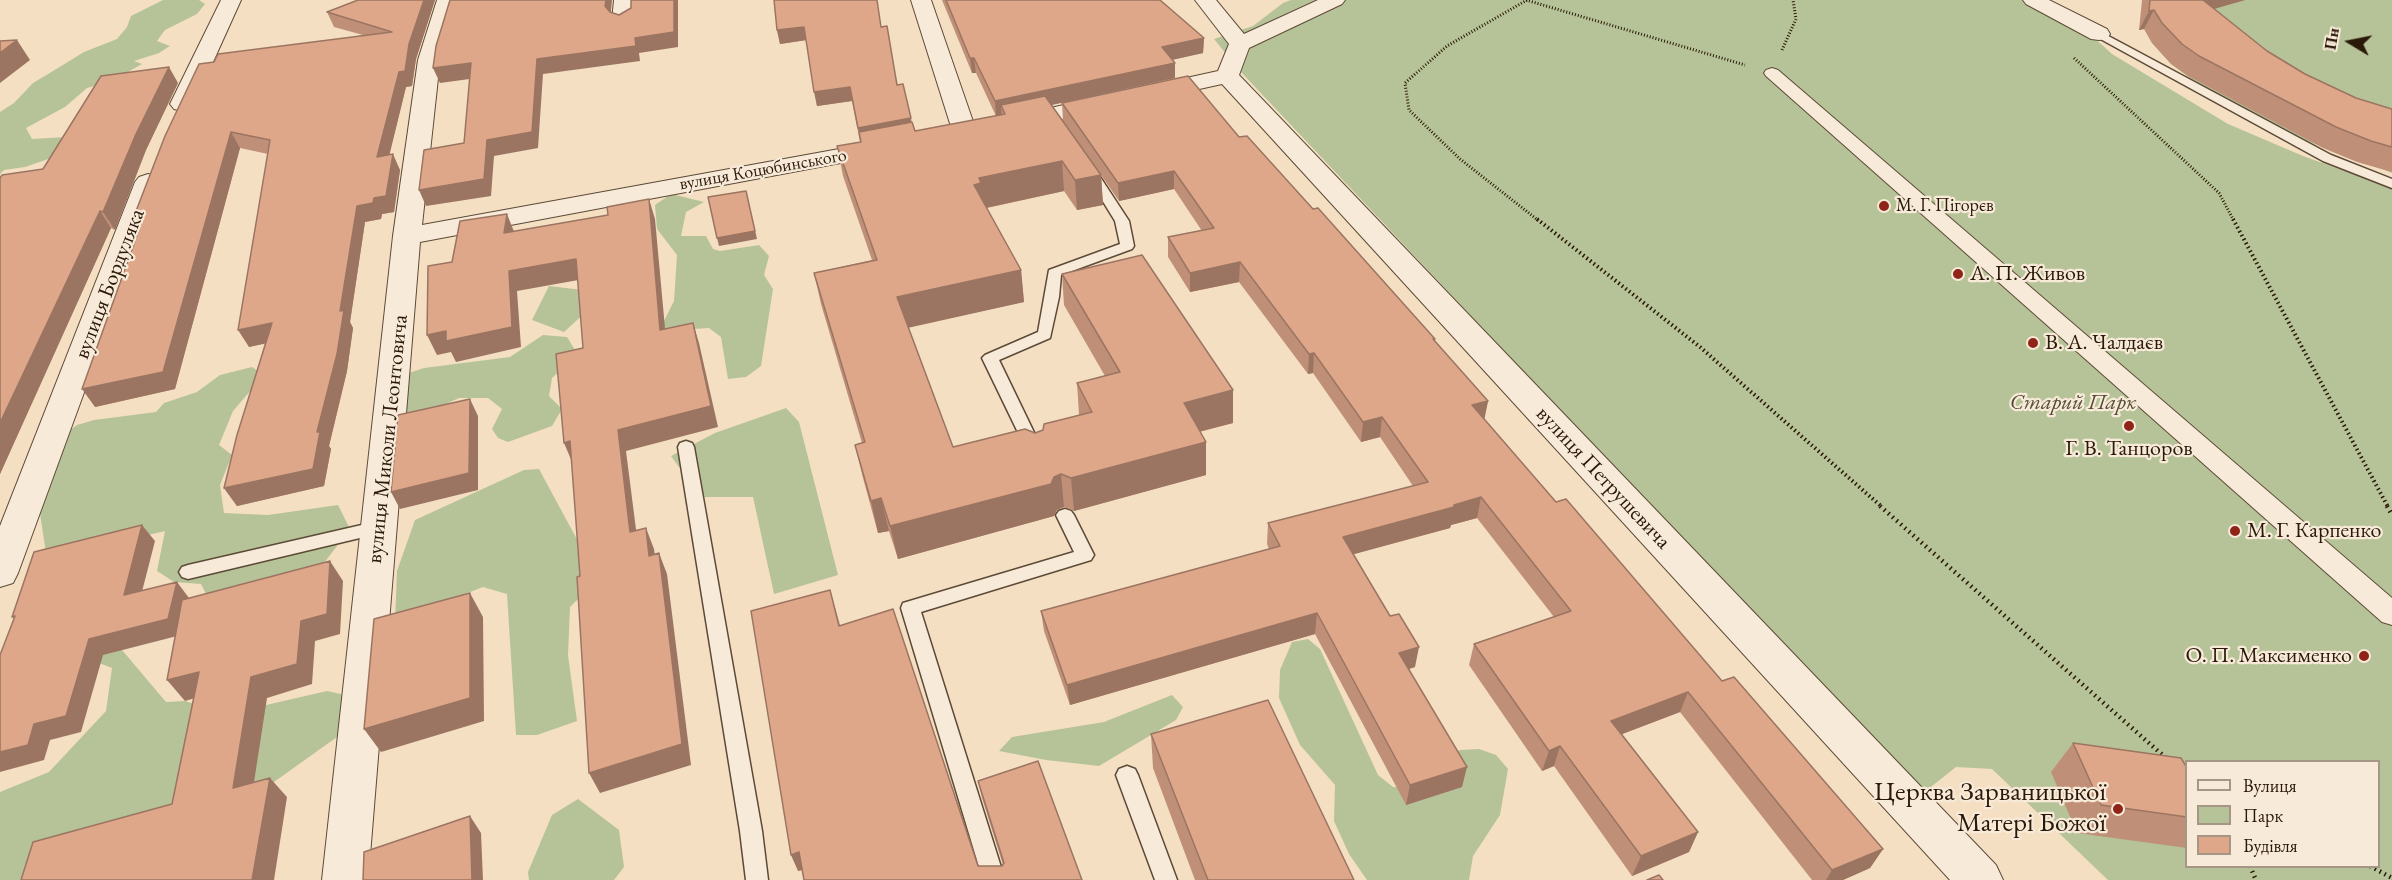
<!DOCTYPE html>
<meta charset="utf-8">
<style>
body{margin:0}
#map{position:relative;width:2392px;height:880px;overflow:hidden;background:#f4dfc3;font-family:"EB Garamond",serif}
canvas{display:block}
.legend{position:absolute;left:2185px;top:760px;width:195px;height:108px;box-sizing:border-box;background:#f8ead8;border:2px solid #a69685;margin:0;padding:8px 10px;list-style:none;font-size:18px;color:#2a1908}
.legend li{display:flex;align-items:center;gap:12px;height:30px}
.legend b{width:30px;border:2px solid #a69685}
.north{position:absolute;left:2320px;top:12px;width:60px;height:60px;-webkit-text-stroke:4px #f8ead8;paint-order:stroke;rotate:280deg;font-size:16px;font-weight:700;line-height:24px;text-align:center;color:#2a1908}
.north::after{content:'';display:block;margin:auto;width:21px;height:27px;background:#2a1908;clip-path:polygon(50% 0,100% 100%,50% 72%,0 100%)}
</style>
<div id="map">
<canvas width="2392" height="880"></canvas>
<ul class="legend">
<li><b style="height:8px;background:#f8ead8"></b>Вулиця</li>
<li><b style="height:16px;background:#b6c398"></b>Парк</li>
<li><b style="height:16px;background:#dea78a"></b>Будівля</li>
</ul>
<div class="north">Пн</div>
</div>
<script>
const g = document.querySelector('canvas').getContext('2d');
g.lineJoin = 'round';
function fill(path, color) { g.fillStyle = color; g.fill(path, 'evenodd'); }
const toPath = rows => new Path2D(rows.map(r => 'M' + r).join(''));
function trace(path, color, width, dash) { g.strokeStyle = color; g.lineWidth = width; g.lineCap = dash ? 'butt' : 'round'; g.setLineDash(dash || []); g.stroke(path); }
function label(font, color, halo, rows, align = 'center') {
  g.font = font + ' "EB Garamond",serif'; g.lineWidth = 4.5; g.setLineDash([]); g.textBaseline = 'middle'; g.strokeStyle = halo; g.fillStyle = color; for (const [text, x, y, turn = 0] of rows) {
    g.save(); g.translate(x, y); g.rotate((+turn || 0) * Math.PI / 180); g.textAlign = isNaN(turn) ? turn : align; if (halo) g.strokeText(text, 0, 0); g.fillText(text, 0, 0); g.restore();
  }
}
fill(toPath([
 [163,0,199,0,205,4,197,14,165,30,157,41,170,46,159,53,134,61,142,64,110,82,87,88,65,107,26,128,32,139,67,137,57,156,25,167,4,170,0,174,0,112,14,103,33,83,53,71,84,52,117,39,127,27,131,16],
 [1291,0,2033,0,2079,24,2112,54,2228,124,2303,156,2392,188,2392,880,2108,880,1992,769,1956,767,1922,794,1240,71,1214,39,1253,26,1283,3],
 [2186,762,2378,762,2378,866,2186,866],
 [2144,0,2392,0,2392,173,2296,137,2202,87,2171,64,2152,43,2142,25],
 [671,194,704,202,686,212,681,236,706,236,713,249,720,251,759,245,769,256,764,275,773,289,761,366,746,377,728,379,721,337,709,328,659,331,674,301,677,255,657,229,655,205],
 [549,286,591,291,587,311,564,332,532,320],
 [543,335,567,337,578,355,552,378,549,396,562,409,552,426,508,442,498,438,492,429,502,409,488,398,459,398,418,417,388,421,394,378,424,368,510,357],
 [252,367,264,375,233,411,219,445,232,455,220,485,224,513,268,515,338,505,350,529,314,576,215,612,201,584,174,582,157,571,165,531,60,556,46,553,33,467,49,445,77,425,94,420,156,412,164,403,197,392,220,375],
 [786,408,799,422,838,575,774,594,753,497,701,497,671,456,715,433],
 [539,469,580,545,585,592,570,607,568,655,577,721,537,735,516,735,507,594,483,587,395,621,397,571,415,520,524,470],
 [110,623,122,650,166,702,185,701,227,714,327,691,341,694,350,716,344,732,253,797,42,880,0,880,0,792,49,772,106,711,112,668,55,646],
 [1308,639,1320,649,1378,775,1393,787,1411,788,1431,766,1460,750,1479,749,1496,755,1508,769,1500,815,1473,856,1469,880,1367,880,1349,854,1334,821,1335,785,1300,745,1279,698,1280,670,1292,642],
 [1172,695,1183,707,1176,720,1099,766,1046,760,999,751,1012,737,1104,722],
 [578,799,619,830,624,867,614,880,529,880,528,872,552,815]
]), '#b6c398');
const service = toPath([
 [2099,31,2331,155,2392,179,2392,188,2323,161,2095,36,2094,34,2099,31],
 [1089,165,1093,166,1129,221,1134,246,1132,249,1061,275,1059,297,1050,338,999,360,1042,449,1040,453,1034,455,1028,453,1026,449,982,358,985,355,1038,332,1049,270,1120,244,1115,221,1083,169,1089,165],
 [686,441,692,443,694,447,762,831,768,880,746,880,740,831,678,447,680,443,686,441],
 [1065,509,1071,511,1074,515,1094,555,1091,560,921,612,1005,880,983,880,901,608,903,603,1074,552,1056,515,1059,511,1065,509],
 [379,521,385,522,388,527,385,532,188,579,182,577,179,572,182,567,188,565,379,521],
 [1127,766,1135,769,1138,775,1177,880,1155,880,1116,775,1119,769,1127,766]
]);
const pedestrian = toPath([
 [1772,68,1778,70,2392,598,2392,625,2382,622,1766,76,1764,73,1766,70,1772,68]
]);
const minor = toPath([
 [221,0,241,0,194,104,190,109,182,111,174,109,170,104,221,0],
 [437,0,457,0,440,60,422,225,883,141,892,143,895,148,892,153,883,155,420,242,368,880,322,880,393,236,418,60,437,0],
 [614,0,634,0,634,21,630,25,623,27,616,25,612,21,614,0],
 [911,0,931,0,977,133,974,138,965,140,956,138,953,133,911,0],
 [1195,0,1216,0,1244,34,1318,0,1345,0,1342,4,1249,48,1239,75,1996,865,2003,880,1950,880,1222,84,1014,130,1006,128,1002,123,1006,118,1014,116,1218,71,1229,44,1195,0],
 [2023,0,2049,0,2107,29,2110,34,2107,39,2099,40,2091,39,2026,4,2023,0],
 [148,174,157,177,161,182,18,573,13,583,0,587,0,526,135,182,139,177,148,174]
]);
trace(service, '#5c4a37', 3);
trace(pedestrian, '#5c4a37', 2);
trace(minor, '#5c4a37', 2);
trace(toPath([
 [1526,0,1745,65],
 [1527,0,1447,46,1405,83,1409,110,1460,159,1539,221],
 [1782,50,1796,19,1793,0],
 [2074,58,2219,193,2234,221]
]), '#2a1908', 3, [1, 2]);
trace(toPath([
 [1537,219,1700,347,1882,507],
 [2233,219,2388,507]
]), '#2a1908', 4, [1.5, 3]);
trace(toPath([
 [1880,506,2166,758],
 [2387,506,2392,515],
 [2250,866,2256,880],
 [2370,866,2392,878]
]), '#2a1908', 4.5, [1.5, 4]);
fill(service, '#f8ead8');
fill(pedestrian, '#f8ead8');
fill(minor, '#f8ead8');
fill(toPath([
 [358,0,435,0,416,59,412,86,406,87,389,155,400,170,394,212,382,214,381,219,365,222,350,322,353,328,347,371,329,446,331,449,324,486,237,506,224,488,265,343,249,347,268,154,240,148,175,389,95,407,138,234,131,224,214,62,363,35,334,27,327,12],
 [942,0,1160,0,1204,38,1203,53,1172,60,1175,78,1052,105,1063,121,1062,103,1239,137,1313,209,1435,341,1488,401,1484,419,1556,502,1722,681,1883,849,1870,868,1843,880,1812,880,1680,712,1622,734,1698,832,1689,852,1632,876,1554,766,1542,771,1469,665,1474,644,1554,617,1477,518,1451,525,1450,528,1353,554,1415,667,1409,669,1462,787,1406,805,1315,634,1070,705,1044,631,1041,611,1269,549,1267,544,1268,523,1413,486,1380,437,1361,442,1313,373,1308,374,1239,282,1190,292,1168,257,1168,237,1202,231,1174,189,1119,201,1101,175,1103,205,1077,210,1064,191,987,208,1021,270,1024,302,908,327,953,447,1035,433,1079,415,1077,383,1105,376,1064,305,1062,274,1233,390,1233,423,1200,431,1206,442,1206,475,1074,511,1064,507,1057,510,1054,516,898,559,889,531,878,533,863,478,855,445,862,443,821,304,814,273,872,260,843,176,837,146,860,142,852,101,817,106,806,40,780,44,777,30,881,27,897,85,915,131,996,116,976,73,972,73],
 [2142,0,2245,0,2214,9,2267,51,2305,74,2356,98,2392,109,2392,172,2357,162,2323,148,2188,76,2171,64,2152,43,2144,29,2139,30],
 [178,83,146,150,115,230,111,228,0,474,0,178,43,169],
 [830,590,840,625,978,866,1002,866,1003,865,982,798,978,781,1082,880,802,870,798,871],
 [1151,734,1354,880,1195,880,1153,768],
 [2073,743,2187,768,2187,848,2077,833,2051,772]
]), '#bf9077');
fill(toPath([
 [424,0,435,0,416,59,412,86,406,87,385,173,377,157,399,72,409,44],
 [606,0,612,0,610,21,605,6],
 [674,0,678,0,678,47,639,53,640,61,543,74,538,148,494,156,491,196,426,206,419,190,487,140,537,59,635,38],
 [2198,0,2245,0,2189,16],
 [2154,10,2144,29,2139,30,2149,11],
 [804,27,807,40,780,44,777,30],
 [1204,38,1203,53,1162,62,1162,47],
 [17,40,30,60,0,83,0,53],
 [970,58,974,58,976,73,972,73],
 [471,63,477,78,440,83,433,68],
 [1175,63,1175,78,1005,115,1001,105,1002,116,996,117,995,101],
 [169,67,178,83,146,150,115,230,103,212,136,134],
 [850,87,852,101,817,106,814,92],
 [911,118,913,133,861,142,858,128],
 [231,132,240,148,175,389,95,407,82,389],
 [393,154,400,170,394,212,382,214,381,219,365,222,350,322,353,328,347,371,329,446,331,449,324,486,237,506,224,488,317,432,340,311,357,206,374,198],
 [1062,161,1064,191,985,208,974,185,979,178],
 [1174,171,1174,189,1119,201,1118,183],
 [1101,175,1103,205,1077,210,1075,180],
 [649,199,655,219,667,350,660,330],
 [748,199,757,239,719,246,717,238],
 [100,211,111,228,0,474,0,423],
 [507,214,515,234,504,233],
 [576,259,584,279,517,291,521,347,456,362,451,352,437,355,427,335,509,271],
 [1240,262,1239,282,1190,292,1190,273],
 [1021,270,1024,302,903,329,897,297],
 [272,323,282,340,249,347,238,330],
 [693,323,699,343,718,427,626,451,639,553,630,532,618,430],
 [1314,353,1313,373,1308,374,1309,354],
 [1233,390,1233,423,1184,436,1184,403],
 [470,399,478,416,478,490,400,509,391,492],
 [1488,401,1484,421,1472,405],
 [1382,417,1380,437,1361,442,1363,422],
 [570,441,573,464,564,443],
 [1206,442,1206,475,1074,511,1071,478],
 [1061,474,1064,507,1057,510,1054,516,898,559,890,526],
 [1481,497,1477,518,1451,525,1450,528,1340,558,1343,537],
 [881,498,889,531,878,533,871,501],
 [142,525,155,541,137,611,124,595],
 [646,528,654,549,658,577,649,556],
 [659,553,667,574,691,765,600,793,589,773],
 [330,561,343,581,340,634,315,641,312,684,267,698,250,808,233,788,251,677,301,621],
 [177,582,189,598,181,635,103,655,81,732,50,740,44,760,0,772,0,752,34,724,89,639],
 [470,593,483,617,484,721,381,752,364,729],
 [1317,613,1315,634,1070,705,1067,685],
 [1419,647,1415,667,1396,673,1399,653],
 [199,672,215,692,185,701,167,680],
 [1688,692,1680,712,1604,741,1611,721],
 [1560,746,1554,766,1542,771,1549,751],
 [1467,767,1462,787,1406,805,1410,785],
 [270,778,287,797,274,880,252,880],
 [470,816,481,833,483,880,472,880],
 [1698,832,1689,852,1632,876,1641,856],
 [1883,849,1870,868,1843,880,1826,880,1832,870],
 [799,852,806,869,798,871,791,855]
]), '#9b7561');
const building = toPath([
 [358,0,424,0,409,44,405,71,399,72,377,157,393,154,386,196,374,198,373,203,357,206,340,311,344,310,337,354,317,432,320,432,313,469,224,488,237,435,272,323,238,330,270,140,231,132,163,372,82,389,140,227,131,224,165,136,199,64,214,62,218,54,392,32,327,12,358,0],
 [450,0,606,0,605,6,610,12,619,15,631,8,631,0,674,0,674,32,635,38,636,46,537,59,532,132,487,140,484,179,419,190,424,150,464,143,471,63,433,68,436,46,450,0],
 [774,0,877,0,881,27,887,26,897,85,903,84,911,118,858,128,850,87,814,92,804,27,777,30,774,0],
 [946,0,1160,0,1204,38,1162,47,1175,63,995,101,974,58,970,58,946,0],
 [2150,0,2203,0,2267,51,2305,74,2356,98,2392,109,2392,147,2371,141,2336,127,2199,56,2182,44,2162,23,2154,10,2149,11,2150,0],
 [17,40,0,53,0,41,17,40],
 [169,67,136,134,103,212,100,211,0,423,0,178,2,175,43,169,101,76,169,67],
 [1188,76,1239,137,1247,136,1313,209,1318,208,1435,339,1433,339,1488,401,1472,405,1556,502,1566,499,1722,681,1734,677,1883,849,1832,870,1688,692,1611,721,1698,832,1641,856,1560,746,1549,751,1474,644,1571,611,1481,497,1454,505,1454,507,1343,537,1390,616,1399,614,1419,647,1399,653,1467,767,1410,785,1317,613,1067,685,1041,611,1280,546,1268,523,1428,482,1382,417,1363,422,1314,353,1309,354,1240,262,1190,273,1168,237,1214,228,1174,171,1118,183,1062,103,1188,76],
 [1045,96,1101,175,1075,180,1062,161,979,178,981,183,974,185,1021,270,897,297,953,447,1025,429,1035,433,1043,430,1044,424,1092,412,1077,383,1120,372,1062,274,1142,255,1233,390,1184,403,1206,442,1071,478,1061,474,1054,477,1051,484,890,526,881,498,871,501,855,445,865,442,814,273,877,260,837,146,861,142,859,132,912,122,915,131,1005,114,1001,105,1045,96],
 [746,191,755,231,717,238,708,197,746,191],
 [649,199,660,330,693,323,711,406,618,430,630,532,646,528,649,556,659,553,682,744,589,773,577,577,580,576,570,441,564,443,556,354,583,348,576,259,509,271,512,327,446,341,446,331,427,335,428,266,452,262,460,221,507,214,504,233,608,215,607,207,649,199],
 [470,399,469,473,391,492,398,415,470,399],
 [142,525,124,595,177,582,168,619,89,639,66,716,34,724,28,745,0,752,0,655,15,616,12,617,34,552,142,525],
 [330,561,327,614,301,621,297,664,251,677,233,788,270,778,252,880,21,880,33,842,172,804,199,672,167,680,182,600,330,561],
 [830,590,839,626,893,609,978,866,1002,866,1004,863,978,781,1038,761,1082,880,804,880,799,852,791,855,751,611,830,590],
 [470,593,470,698,364,729,374,619,470,593],
 [1268,700,1354,880,1208,880,1151,734,1268,700],
 [2073,743,2181,758,2187,768,2187,817,2101,805,2073,743],
 [470,816,472,880,363,880,364,852,470,816],
 [1659,875,1663,880,1647,880,1659,875]
]);
fill(building, '#dea78a');
trace(building, '#9b7561', 1.5);
for (const [x, y, r, color] of [
 [1884,206,6,"#8f2418"],
 [1958,274,6,"#8f2418"],
 [2033,343,6,"#8f2418"],
 [2129,426,6,"#8f2418"],
 [2235,531,6,"#8f2418"],
 [2364,656,6,"#8f2418"],
 [2118,809,6,"#8f2418"]
]) { const dot = new Path2D(); dot.arc(x, y, r, 0, 2 * Math.PI); g.fillStyle = color; g.fill(dot); trace(dot, '#f8ead8', 2); }
label('18px', '#2a1908', '#f8ead8', [
 ["вулиця Коцюбинського",763,170,-10]
]);
label('18px', '#2a1908', '#f8ead8', [
 ["М. Г. Пігорєв",1896,206]
], 'left');
label('22px', '#2a1908', '#f8ead8', [
 ["А. П. Живов",1970,274],
 ["В. А. Чалдаєв",2045,343],
 ["Г. В. Танцоров",2129,449,"center"],
 ["М. Г. Карпенко",2247,531],
 ["О. П. Максименко",2352,656,"right"]
], 'left');
label('22px', '#2a1908', '#f8ead8', [
 ["вулиця Бордуляка",110,284,-69],
 ["вулиця Миколи Леонтовича",388,439,-84],
 ["вулиця Петрушевича",1603,478,47]
]);
label('italic 22px', '#544c33', '#f8ead8', [
 ["Старий Парк",2073,403]
]);
label('27px', '#2a1908', '#f8ead8', [
 ["Церква Зарваницької",2106,793],
 ["Матері Божої",2106,824]
], 'right');
</script>
